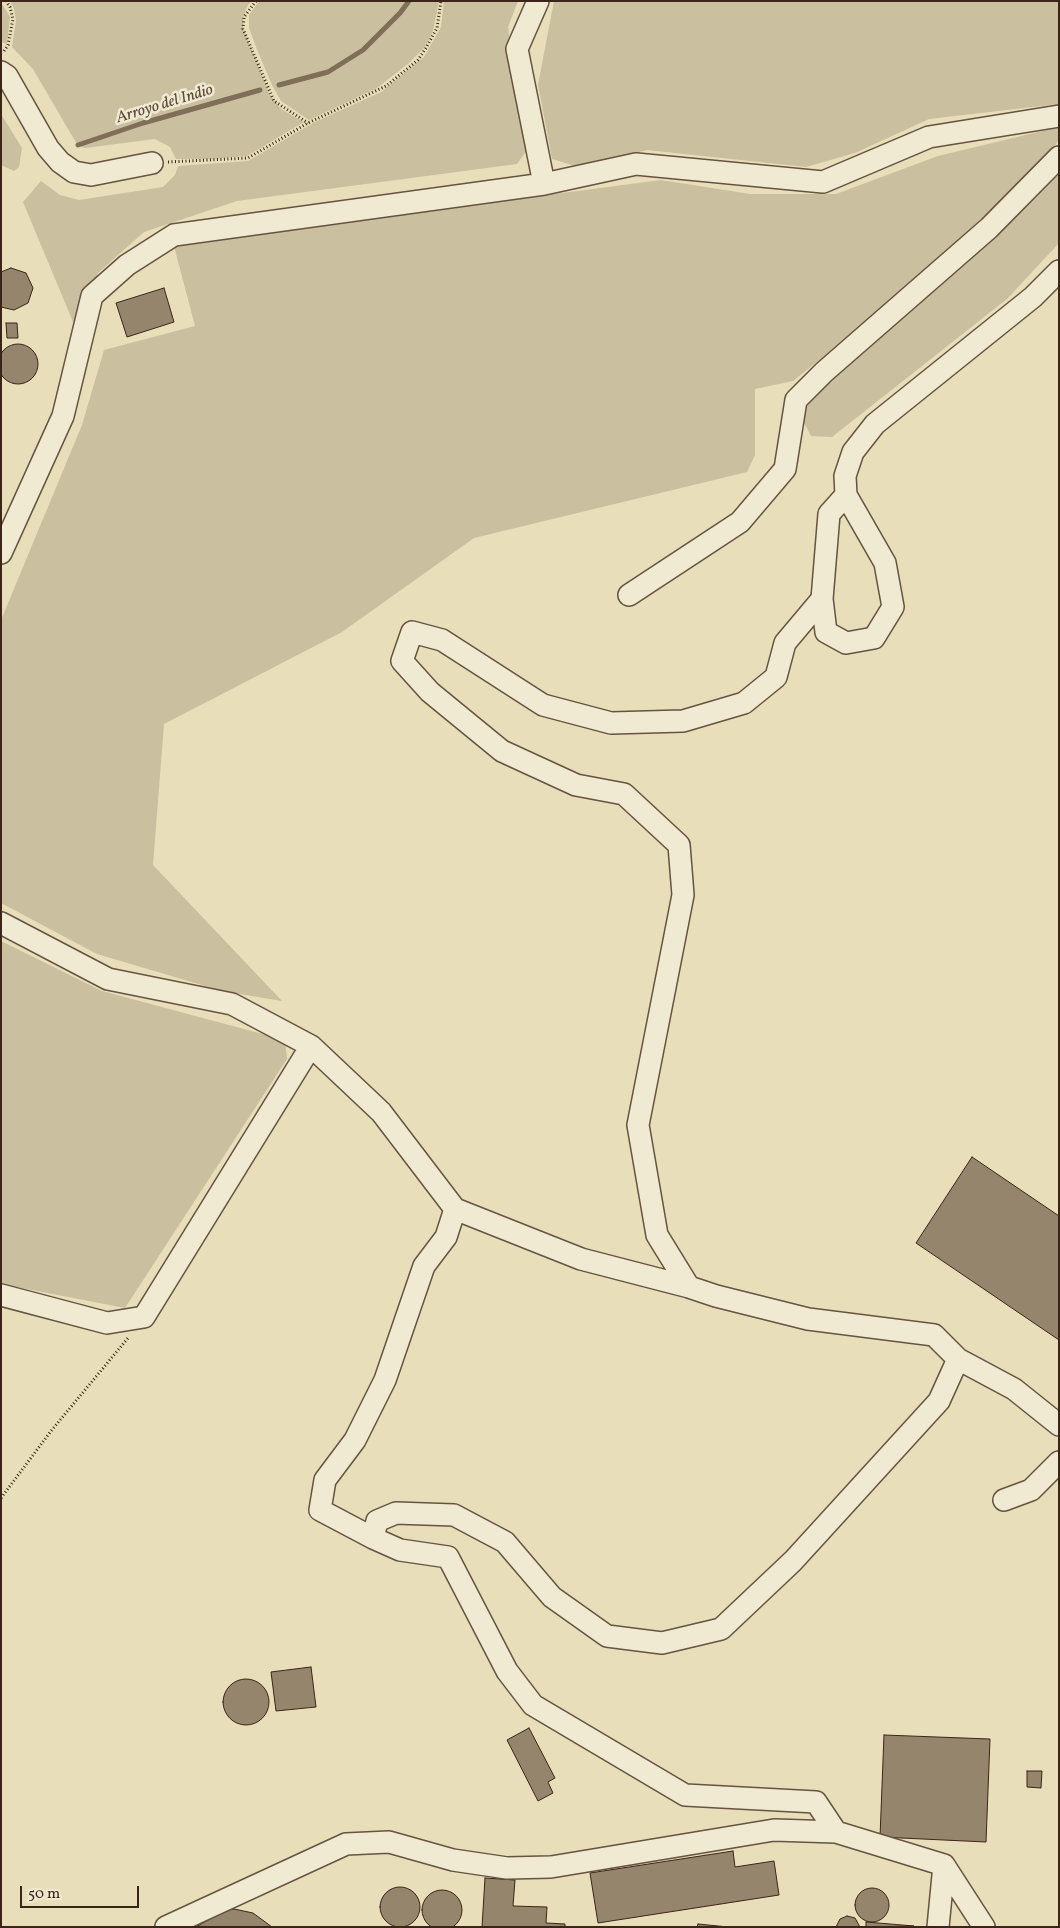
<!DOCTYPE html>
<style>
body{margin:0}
#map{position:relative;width:1060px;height:1928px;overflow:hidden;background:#e8deba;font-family:Vollkorn,serif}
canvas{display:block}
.frame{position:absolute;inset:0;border:2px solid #3a2518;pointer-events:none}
.scale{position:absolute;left:20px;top:1886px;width:119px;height:22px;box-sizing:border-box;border:2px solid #3a2518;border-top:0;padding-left:6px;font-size:15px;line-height:18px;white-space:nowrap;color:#3a2518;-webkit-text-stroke:4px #f0ead2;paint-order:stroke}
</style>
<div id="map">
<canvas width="1060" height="1928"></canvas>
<div class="frame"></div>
<div class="scale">50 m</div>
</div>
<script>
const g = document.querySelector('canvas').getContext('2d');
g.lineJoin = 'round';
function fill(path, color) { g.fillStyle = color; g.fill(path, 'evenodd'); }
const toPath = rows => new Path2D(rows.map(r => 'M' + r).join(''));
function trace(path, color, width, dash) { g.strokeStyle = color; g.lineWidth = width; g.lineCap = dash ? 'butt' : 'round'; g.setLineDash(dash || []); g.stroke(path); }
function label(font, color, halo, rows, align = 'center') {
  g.font = font + ' Vollkorn,serif'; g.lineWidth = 5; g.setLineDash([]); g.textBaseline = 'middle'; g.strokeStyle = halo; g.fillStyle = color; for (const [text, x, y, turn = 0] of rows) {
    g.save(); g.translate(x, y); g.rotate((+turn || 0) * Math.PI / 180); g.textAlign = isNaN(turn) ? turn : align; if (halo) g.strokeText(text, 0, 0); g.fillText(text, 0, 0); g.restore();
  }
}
fill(toPath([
 [10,1,252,1,248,5,243,17,243,28,270,95,281,109,304,122,247,156,211,159,176,159,170,147,155,139,85,148,78,146,33,69,12,47,16,21,14,8],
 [259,1,439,1,433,31,425,47,409,63,377,88,309,120,281,101,273,87,258,52,249,28,249,15],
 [444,1,518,1,508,27,528,149,517,164,237,201,144,232,98,273,76,329,23,202,41,181,60,195,79,200,163,187,175,175,178,166,248,161,313,123,381,92,424,57,441,27],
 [554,1,1059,1,1059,104,929,119,855,153,806,167,647,150,579,167,552,159,538,85],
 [1,2,10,17,7,44,1,42],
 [1,114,22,148,19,167,14,171,1,165],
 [1059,127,1059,140,1045,160,884,308,793,381,755,389,755,455,747,472,474,538,342,632,164,724,153,865,282,1001,222,991,97,954,1,903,1,620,82,425,104,350,195,326,174,246,419,206,509,200,661,180,750,194,836,194,938,156],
 [1059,170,1059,243,1007,299,832,437,811,436,802,419,810,396],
 [1,941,102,991,285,1040,287,1059,125,1308,1,1284]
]), '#cabf9e');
trace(toPath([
 [279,85,328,72,363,50,400,13,409,1],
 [78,145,143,123,260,90]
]), '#7f6e58', 5);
const building = toPath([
 [11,268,26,273,33,288,28,303,14,310,1,307,1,272,11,268],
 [164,288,174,322,127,337,116,303,164,288],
 [6,323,17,323,18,338,7,338,6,323],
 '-2 364a20 20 0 1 1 40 0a20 20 0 1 1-40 0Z',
 [972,1157,1059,1216,1059,1340,916,1243,972,1157],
 [311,1667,316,1707,276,1711,271,1672,311,1667],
 '223 1702a23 23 0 1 1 46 0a23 23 0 1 1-46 0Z',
 [529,1728,555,1778,548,1782,553,1793,538,1801,507,1740,529,1728],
 [884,1735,990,1739,986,1842,880,1837,884,1735],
 [1027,1771,1042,1771,1041,1788,1027,1787,1027,1771],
 [733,1851,735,1867,774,1861,779,1895,598,1923,590,1873,733,1851],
 [485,1878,515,1880,513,1906,547,1907,546,1923,565,1924,565,1927,482,1927,485,1878],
 '380 1907a20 20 0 1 1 40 0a20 20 0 1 1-40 0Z',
 '855 1905a17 17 0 1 1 34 0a17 17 0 1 1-34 0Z',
 '422 1910a20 20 0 1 1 40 0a20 20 0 1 1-40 0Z',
 [234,1909,253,1913,272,1927,196,1927,225,1910,234,1909],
 [847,1916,855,1918,860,1927,836,1927,840,1919,847,1916],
 [866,1922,914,1926,866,1927,866,1922],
 [698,1924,728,1927,697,1927,698,1924]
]);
fill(building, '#94856c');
trace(building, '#3a2518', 1);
const minor = toPath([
 [538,1,517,49,544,184],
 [1,72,7,76,48,148,60,162,74,172,91,175,152,163],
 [846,495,829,514,822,599,826,632,846,643,874,638,893,607,885,563,846,495,845,476,853,452,875,424,1033,297,1059,271],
 [1,553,63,416,92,296,127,265,174,235,544,184,636,164,823,182,929,137,1059,116],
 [629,595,740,522,785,469,796,400,824,372,989,228,1059,157],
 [822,599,785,643,776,677,744,703,683,721,611,723,543,705,442,640,412,632,402,661,430,692,502,751,576,785,624,794,679,845,683,895,638,1125,657,1235,689,1287,716,1296,808,1319,934,1335,958,1359,939,1401,793,1561,721,1629,662,1643,607,1636,552,1597,505,1542,454,1515,396,1513,377,1521,373,1538,400,1550,448,1557,507,1671,533,1705,685,1795,816,1802,836,1832],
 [1,923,108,979,232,1004,311,1046,381,1112,455,1209,446,1237,424,1266,385,1380,355,1440,325,1480,320,1510,373,1538],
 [455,1209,581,1259,689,1287],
 [1,1295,107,1323,144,1317,311,1046],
 [958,1359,1014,1389,1059,1425],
 [1004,1500,1031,1490,1059,1462],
 [944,1865,984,1927],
 [166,1927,346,1844,389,1842,453,1860,507,1868,551,1867,774,1830,836,1832,944,1865,938,1927]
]);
trace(minor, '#665340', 24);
trace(toPath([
 [256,1,244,17,243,29,274,101,308,123],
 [4,51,8,45,13,19,10,7,6,1],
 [168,162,248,158,308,123,386,86,418,60,426,48,437,28,441,1],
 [1,1498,51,1431,128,1338]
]), '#3a2518', 3, [1, 2.5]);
trace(minor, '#f0ead2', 21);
label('italic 16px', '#5c4a38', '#f0ead2', [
 ["Arroyo del Indio",165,105,-17]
]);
</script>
